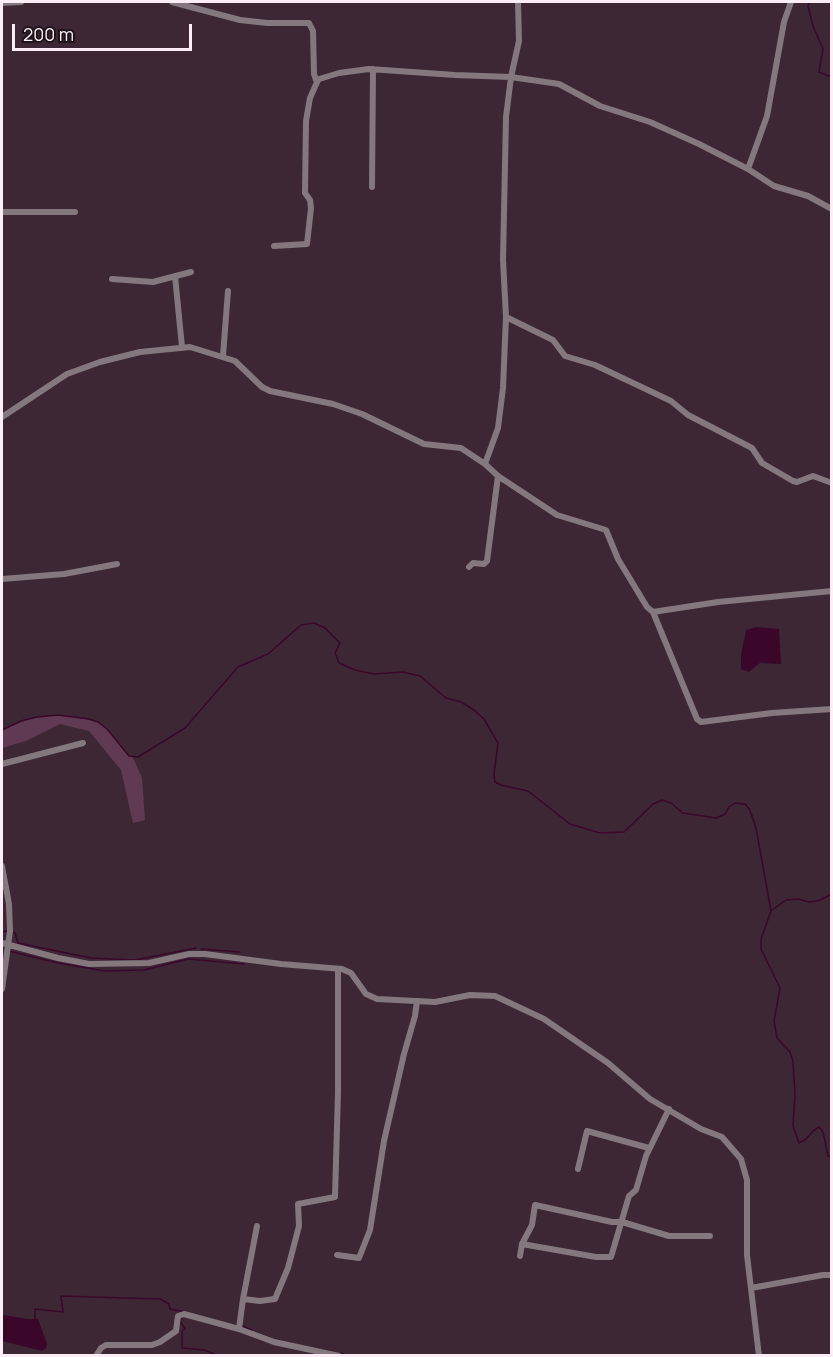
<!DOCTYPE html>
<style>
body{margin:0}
#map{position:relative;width:833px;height:1357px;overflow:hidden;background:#3d2735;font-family:Manrope,sans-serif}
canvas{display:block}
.frame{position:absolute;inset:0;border:3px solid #fcedf6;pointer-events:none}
.scale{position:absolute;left:12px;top:24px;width:180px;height:27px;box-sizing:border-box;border:3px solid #fcedf6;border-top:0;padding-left:8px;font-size:18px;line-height:21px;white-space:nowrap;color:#fcedf6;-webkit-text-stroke:4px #1e141a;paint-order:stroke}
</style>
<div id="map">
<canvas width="833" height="1357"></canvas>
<div class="frame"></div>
<div class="scale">200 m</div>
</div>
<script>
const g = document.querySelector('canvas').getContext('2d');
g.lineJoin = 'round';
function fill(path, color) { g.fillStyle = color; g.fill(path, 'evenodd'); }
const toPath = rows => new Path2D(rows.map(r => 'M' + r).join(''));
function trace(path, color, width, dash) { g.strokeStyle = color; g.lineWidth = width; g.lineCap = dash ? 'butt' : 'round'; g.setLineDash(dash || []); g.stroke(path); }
fill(toPath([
 [58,715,70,716,98,722,107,729,127,754,133,758,142,778,145,820,133,823,121,770,89,731,60,724,26,741,2,748,2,730,28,719]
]), '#603a52');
fill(toPath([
 [756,627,779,629,781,664,760,663,749,672,741,669,741,655,746,630],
 [4,1315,27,1319,38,1319,47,1344,46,1348,42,1351,2,1341,2,1316]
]), '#3a072b');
trace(toPath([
 [809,2,808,6,813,26,823,49,819,72,828,76,832,75],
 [2,730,21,721,37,717,58,715,89,719,98,722,107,729,129,756,138,757,185,728,238,667,268,654,301,625,314,623,325,628,340,643,335,653,339,663,355,670,374,674,403,672,420,676,446,698,461,702,474,710,484,719,498,743,494,774,495,782,501,785,528,791,570,824,600,833,624,832,653,804,662,800,671,803,683,813,716,818,725,814,729,807,735,803,745,804,750,810,756,828,771,911,761,939,761,949,780,988,774,1021,777,1038,790,1052,793,1061,795,1095,793,1126,799,1143,806,1139,814,1130,819,1127,823,1132,828,1156,832,1157],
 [772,910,786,900,798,899,809,902,818,901,832,894],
 [2,932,7,931],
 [12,932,15,933,18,943,91,958,135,960,196,948],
 [201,949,240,952],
 [9,951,58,963,105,971,144,970,188,959,244,964],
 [182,1317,180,1321,185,1329,182,1331,182,1348,205,1350,218,1356],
 [35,1319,35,1309,63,1312,61,1296,160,1299,169,1304,170,1309,186,1312],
 [242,1326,252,1330],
 [341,1353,347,1356]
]), '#3a072b', 1.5);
trace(toPath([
 [172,2,240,20,267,23,309,23,313,31,314,74,316,80,339,73,369,69,455,75,511,77,559,84,600,106,650,122,699,144,748,169,774,186,808,196,832,209],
 [2,3,21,2],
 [748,169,767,116,784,22,791,2],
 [372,187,373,69],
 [2,212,75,212],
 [274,246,307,244,311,208,310,200,305,193,306,121,310,98,318,80],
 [175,276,182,347],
 [112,279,153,282,191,272],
 [506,317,553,340,565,356,595,365,671,401,688,415,752,448,762,463,793,481,797,482,813,476,832,483],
 [223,356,228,291],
 [2,417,67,374,100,362,140,352,190,347,235,361,262,387,270,391,333,404,362,414,424,444,461,448,485,464,498,476,557,515,606,530,618,559,647,607,653,612,718,602,832,591],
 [485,464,498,428,503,388,506,317,503,260,506,117,511,77,519,41,518,2],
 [469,567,473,563,484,564,487,561,498,476],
 [2,579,64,574,117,564],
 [653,612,697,719,701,722,772,713,832,709],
 [2,764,83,743],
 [2,866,9,904,10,931,2,989],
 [2,943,58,958,89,964,149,963,189,954,205,954,281,964,342,969,351,973,366,994,377,999,435,1002,470,995,495,996,544,1019,608,1063,650,1099,701,1129,722,1137,741,1159,747,1180,747,1255,759,1356],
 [578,1169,587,1131,649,1148],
 [522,1244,532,1225,535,1205,612,1222,622,1222,669,1236,710,1236],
 [337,1255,359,1258,370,1230,384,1141,404,1054,415,1016,417,1001],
 [520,1256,522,1244,596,1257,611,1257,629,1196,636,1190,646,1156,669,1109],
 [751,1288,823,1275,832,1275],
 [243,1299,257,1226],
 [239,1329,243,1299,260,1301,275,1299,288,1268,299,1226,298,1204,335,1197,338,1092,338,969],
 [96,1356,101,1348,106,1345,152,1345,160,1342,176,1331,178,1316,184,1314,239,1329,274,1342,339,1356]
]), '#84787e', 6);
</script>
